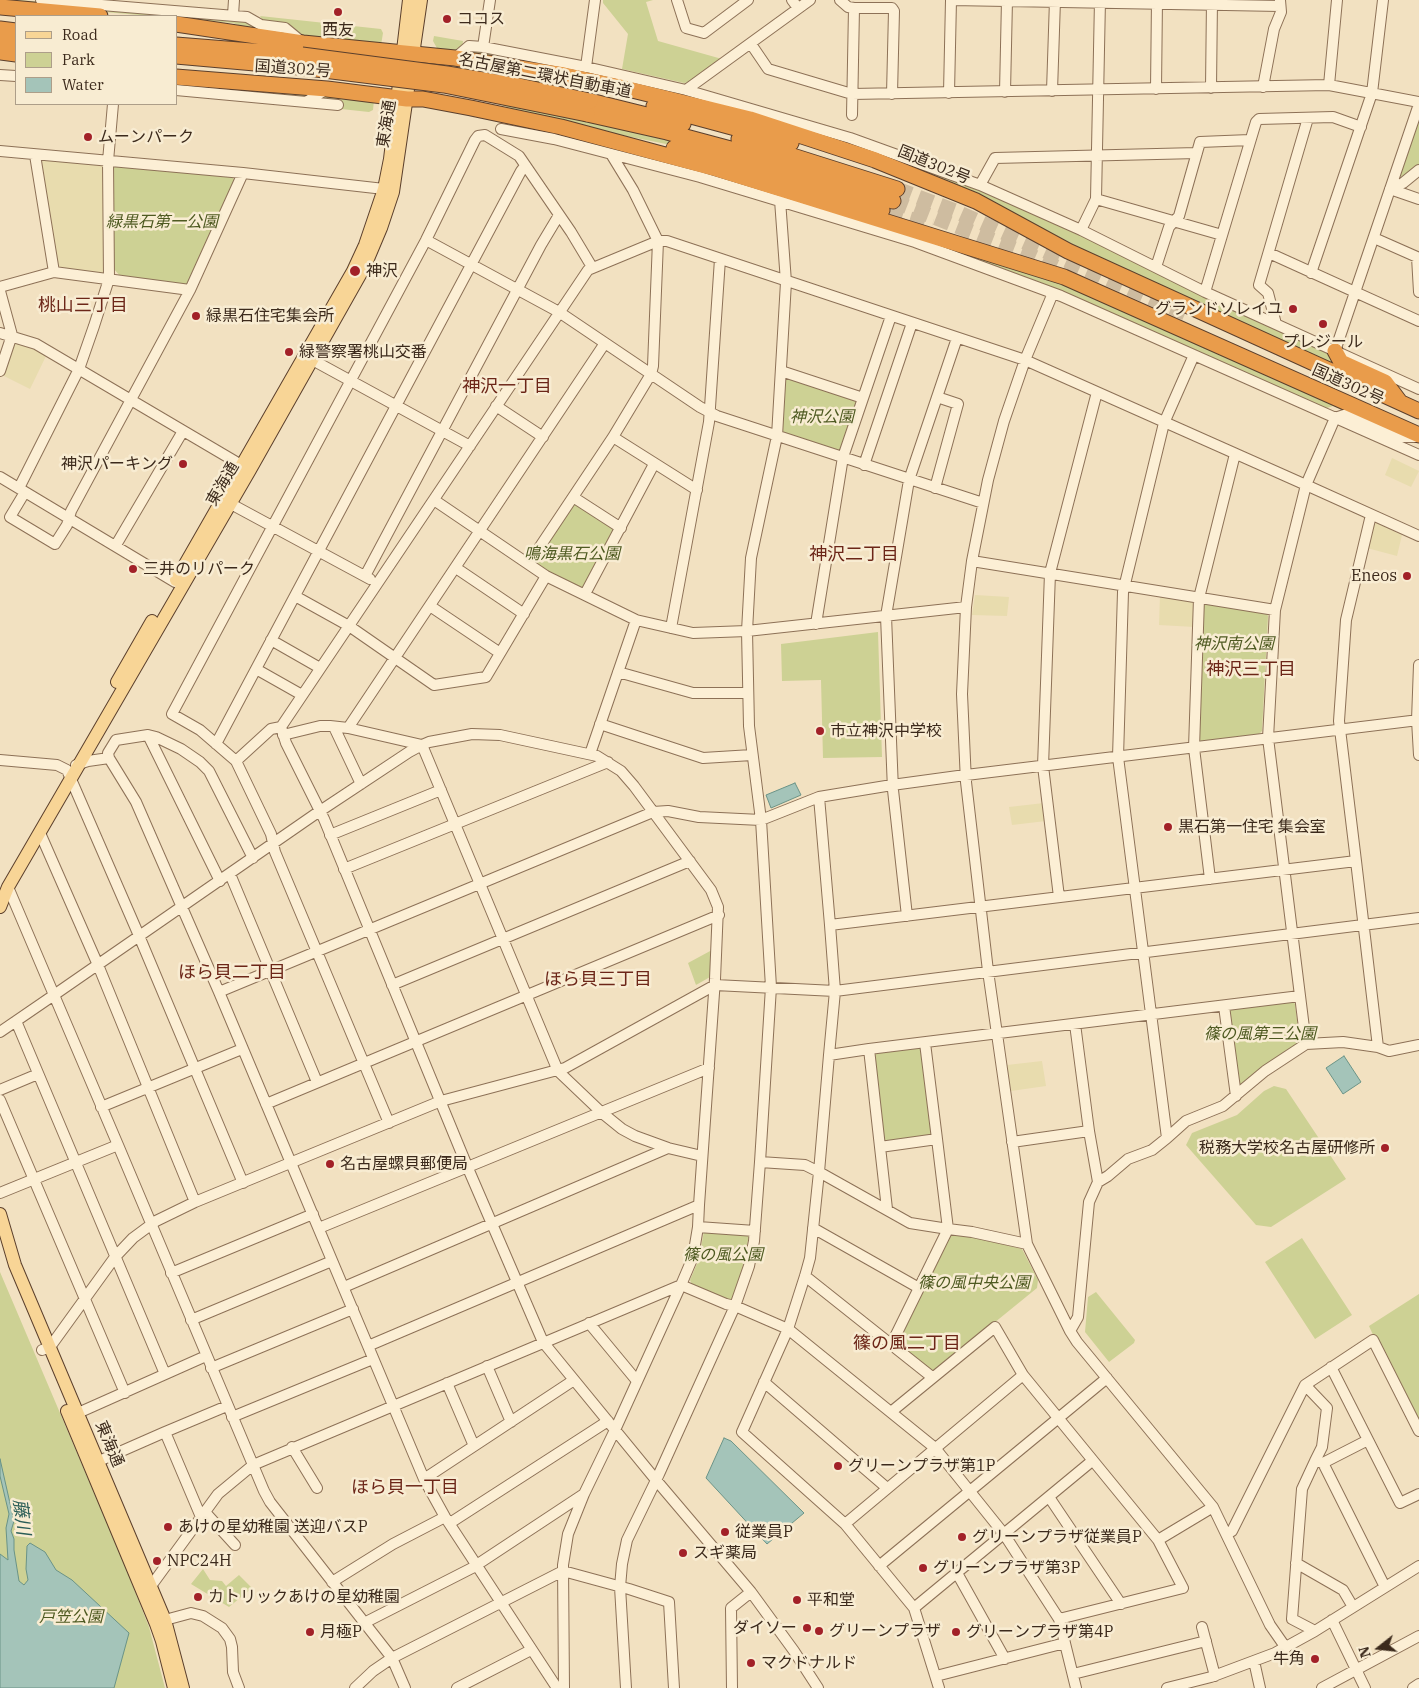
<!DOCTYPE html>
<meta charset="utf-8">
<style>
body{margin:0}
#map{position:relative;width:1419px;height:1688px;overflow:hidden;background:#f2e1c1;font-family:"IBM Plex Serif",serif}
canvas{display:block}
.legend{position:absolute;left:15px;top:15px;width:162px;height:90px;box-sizing:border-box;background:#f8ecd2;border:1px solid #ad9e89;margin:0;padding:6px 9px;list-style:none;font-size:15px;color:#3c2a1c}
.legend li{display:flex;align-items:center;gap:10px;height:25px}
.legend b{width:25px;border:1px solid #ad9e89}
.north{position:absolute;left:1354px;top:1623px;width:50px;height:50px;-webkit-text-stroke:4px #f8ecd2;paint-order:stroke;rotate:254deg;font-size:14px;font-weight:700;line-height:20px;text-align:center;color:#3c2a1c}
.north::after{content:'';display:block;margin:auto;width:18px;height:22px;background:#3c2a1c;clip-path:polygon(50% 0,100% 100%,50% 72%,0 100%)}
</style>
<div id="map">
<canvas width="1419" height="1688"></canvas>
<ul class="legend">
<li><b style="height:6px;background:#f8d596"></b>Road</li>
<li><b style="height:14px;background:#cdd194"></b>Park</li>
<li><b style="height:14px;background:#a4c4b9"></b>Water</li>
</ul>
<div class="north">N</div>
</div>
<script>
const g = document.querySelector('canvas').getContext('2d');
g.lineJoin = 'round';
function fill(path, color) { g.fillStyle = color; g.fill(path, 'evenodd'); }
const toPath = rows => new Path2D(rows.map(r => 'M' + r).join(''));
function trace(path, color, width, dash) { g.strokeStyle = color; g.lineWidth = width; g.lineCap = dash ? 'butt' : 'round'; g.setLineDash(dash || []); g.stroke(path); }
function label(font, color, halo, rows, align = 'center') {
  g.font = font + ' "IBM Plex Serif","Noto Sans JP",serif'; g.lineWidth = 5; g.setLineDash([]); g.textBaseline = 'middle'; g.strokeStyle = halo; g.fillStyle = color; for (const [text, x, y, turn = 0] of rows) {
    g.save(); g.translate(x, y); g.rotate((+turn || 0) * Math.PI / 180); g.textAlign = isNaN(turn) ? turn : align; if (halo) g.strokeText(text, 0, 0); g.fillText(text, 0, 0); g.restore();
  }
}
fill(toPath([
 [43,159,100,163,103,167,105,272,102,274,59,269,56,266,39,162],
 [17,341,47,354,30,389,2,375,13,343],
 [1392,458,1419,471,1411,487,1385,475],
 [1376,523,1402,535,1397,556,1367,548,1372,525],
 [975,595,1009,597,1007,616,972,615],
 [1160,595,1191,599,1195,604,1195,627,1159,625],
 [1044,803,1046,821,1012,825,1009,807],
 [1042,1061,1046,1086,1011,1091,1007,1065]
]), '#e8dcae');
fill(toPath([
 [0,0,19,0,243,19,278,29,249,29,233,23,176,18,176,16,151,16,0,3],
 [603,0,653,0,646,2,658,41,722,59,691,82,684,83,622,69,628,34,603,3],
 [260,16,381,29,383,33,381,45,302,37,264,22],
 [434,36,463,41,462,49,454,52,438,50,433,41],
 [470,49,622,78,813,129,981,188,1322,347,1330,358,1382,386,1106,261,1030,222,901,164,469,54,466,51],
 [433,62,496,70,582,92,460,71,451,65],
 [176,84,312,93,312,98,176,88],
 [322,95,374,100,373,110,369,112,341,109,341,103,321,100],
 [486,100,616,127,673,142,671,145,581,127,522,112],
 [1419,118,1419,167,1405,178,1399,176],
 [551,132,688,166,1045,278,1091,295,1399,432,1397,435,1333,406,1324,409,988,266,555,137],
 [115,165,231,175,235,181,188,284,185,286,121,277,113,268,112,168],
 [789,377,856,399,858,403,842,450,837,452,783,434,781,429,783,381],
 [577,503,613,526,614,531,585,587,579,588,550,574,536,564,535,559,573,504],
 [1206,602,1266,613,1268,616,1262,731,1259,734,1201,741,1197,737,1202,605],
 [878,632,882,757,823,758,821,680,782,681,781,644],
 [712,950,710,977,696,985,688,963],
 [1292,1001,1295,1004,1300,1043,1243,1086,1236,1084,1228,1012,1231,1008],
 [919,1047,922,1049,933,1134,885,1144,882,1140,872,1056,875,1053],
 [1274,1086,1286,1089,1346,1179,1271,1227,1256,1225,1186,1145,1192,1133,1237,1115,1264,1091],
 [704,1231,749,1235,741,1276,732,1299,728,1300,692,1285,690,1280,699,1259],
 [953,1232,1022,1249,1038,1280,1037,1288,935,1371,929,1371,898,1346,897,1341,948,1235],
 [1302,1238,1352,1315,1315,1339,1265,1262],
 [0,1272,123,1561,149,1627,165,1688,0,1688],
 [1096,1292,1135,1340,1134,1343,1109,1362,1085,1332,1088,1297],
 [1419,1294,1419,1425,1415,1412,1377,1336,1374,1337,1369,1326],
 [203,1569,210,1580,222,1581,226,1586,239,1575,252,1588,229,1607,191,1584]
]), '#cdd194');
const water = toPath([
 [795,783,801,795,771,808,766,795,795,783],
 [1344,1056,1361,1082,1343,1094,1326,1068,1344,1056],
 [724,1438,731,1441,804,1513,767,1544,706,1478,724,1438],
 [0,1459,14,1521,11,1531,14,1539,14,1550,19,1581,24,1585,28,1580,26,1569,27,1546,30,1543,45,1552,56,1570,72,1580,129,1633,114,1688,0,1688,0,1554,8,1560,6,1528,9,1514,0,1476,0,1459]
]);
fill(water, '#a4c4b9');
trace(water, '#6a9387', 1);
trace(toPath([
 [897,189,955,211,1187,314],
 [893,201,1025,253,1075,275],
 [888,212,932,226]
]), '#cebca0', 15, [15, 8]);
const minor = toPath([
 [41,0,247,17,261,25,285,28,302,42],
 [677,0,686,28,704,33,748,0],
 [792,0,798,8],
 [840,0,848,7,854,8,852,115],
 [952,0,1280,6],
 [854,8,892,8,894,11,892,94],
 [233,15,234,0],
 [751,44,768,69,852,94,1329,85,1419,102],
 [483,47,490,0],
 [455,58,469,46,483,47,586,67,686,90,850,138,980,185,1081,230,1205,292,1419,389],
 [586,67,595,0],
 [0,75,16,76],
 [1329,85,1337,0],
 [1263,87,1274,29,1281,12,1280,0],
 [1211,88,1212,0],
 [1156,89,1157,0],
 [176,90,306,102,327,89],
 [686,90,810,0],
 [1052,91,1055,0],
 [1005,92,1007,0],
 [949,93,951,0],
 [306,102,338,105],
 [501,129,554,139,700,177,915,242,1061,296,1419,455],
 [0,151,243,173,384,189],
 [35,155,54,272],
 [980,185,995,158,1197,153],
 [1390,189,1403,183,1419,170],
 [1390,189,1419,199],
 [1096,199,1222,235],
 [1081,230,1096,199,1100,0],
 [1374,238,1417,257,1419,292],
 [426,240,559,312,700,407,717,416,983,503],
 [1269,253,1419,321],
 [1156,267,1169,227,1179,216,1200,142,1250,140],
 [1311,273,1372,93,1383,0],
 [0,287,54,272,190,290],
 [0,291,12,335,0,371],
 [1205,292,1256,122,1259,119,1333,117,1361,127],
 [1053,293,1025,360,1004,421,988,480,972,561,966,607,962,694,966,782,988,971,1027,1244,1070,1331,1077,1342,1213,1507,1270,1625,1286,1648],
 [1276,324,1268,293,1259,285,1308,118],
 [0,333,36,344,248,469],
 [1335,351,1419,104],
 [1194,355,1164,423,1123,592,1118,757,1167,1138,1186,1121,1223,1106,1265,1071,1306,1044],
 [307,357,470,446],
 [781,371,863,398],
 [496,406,543,437],
 [1335,418,1347,414,1398,437,1416,437],
 [613,437,697,490],
 [864,465,912,323],
 [0,477,175,582],
 [19,488,79,369,94,326,109,279,108,161,113,104],
 [935,488,958,404,937,397],
 [25,492,10,517,55,544,67,525,71,511,190,290,243,173],
 [573,497,621,528],
 [434,500,546,576,636,620,693,633,747,631,751,558,777,436,786,282,780,200],
 [231,504,370,579],
 [116,545,183,431],
 [972,561,1275,610,1306,485,1419,536],
 [529,563,613,437,651,374,653,366,658,241,633,190,611,154],
 [456,568,524,614],
 [365,576,541,245,559,215],
 [585,594,654,464],
 [295,596,349,626,434,685,486,677,546,576],
 [430,606,500,653],
 [1275,610,1268,738,1306,1044,1343,1042,1378,1047,1356,861],
 [816,624,843,457,891,316],
 [671,628,709,422,720,259],
 [271,640,320,668],
 [1419,665,1417,720,1419,755],
 [256,669,302,695],
 [618,672,693,693,748,693],
 [600,724,703,758,752,755],
 [334,727,361,784],
 [348,728,605,343],
 [148,735,220,881],
 [283,735,320,726,330,726,348,728,422,745,558,1071,601,1112,622,1129,635,1136,668,1148,702,1156],
 [216,744,521,171,525,166],
 [590,754,636,620],
 [0,760,57,765,67,770,137,931,243,1183],
 [236,761,271,729,281,727],
 [76,765,88,761,109,758],
 [819,797,830,925],
 [40,833,98,965,195,1202],
 [330,835,441,790],
 [253,858,209,771,200,762,181,749,156,737,148,735,116,740,108,753,109,758,136,802,219,992,424,1479,445,1517,557,1688],
 [344,869,608,762],
 [230,874,317,1082],
 [1210,879,1194,748,1199,598,1235,454],
 [1059,897,1043,766,1050,573,1097,392],
 [907,916,893,790,886,616,909,480,957,338],
 [392,985,690,861],
 [219,992,653,812,668,811,699,817,761,820,819,797,892,785,958,776,1419,720],
 [1224,1006,1236,1096],
 [16,1021,165,1374],
 [0,1032,54,995,8,887],
 [925,1043,937,1139],
 [1378,1047,1389,1051,1419,1045],
 [869,1049,1300,996],
 [829,1055,819,1172,805,1165,760,1162,771,987,761,820,749,726,747,631,966,607],
 [0,1090,38,1074],
 [0,1100,125,1393],
 [266,1104,719,915],
 [101,1107,242,1049],
 [389,1123,275,852,271,834,236,761,200,730,172,714,426,240,475,140,478,136,485,135,519,156,571,232,592,267],
 [1089,1131,1098,1182],
 [1012,1142,1089,1131,1075,1024],
 [118,1145,264,1491,270,1502,392,1658,405,1688],
 [880,1147,887,1209],
 [0,1193,118,1145,54,995,314,815,409,752,422,745,429,742,472,734,500,735,597,756,621,771,634,786,711,890,718,907,715,979,699,1205,368,1346],
 [699,1205,698,1227,693,1257,681,1285,726,1304,735,1306,749,1266,754,1241,760,1162],
 [698,1227,755,1231],
 [319,1228,709,1068],
 [813,1228,919,1288],
 [1027,1244,972,1232,948,1229,937,1139,880,1147,869,1049,829,1055,835,991,830,925,1356,861,1339,721,1346,620,1371,515],
 [171,1273,313,1214],
 [805,1276,932,1377],
 [344,1287,668,1148],
 [191,1320,332,1261],
 [589,1323,637,1381],
 [1070,1331,1078,1317,1089,1202,1098,1182,1108,1176,1128,1159,1152,1150,1167,1138],
 [891,1345,948,1229,910,1223,819,1172,810,1258,805,1276,788,1329,742,1432,845,1524,914,1608,939,1688],
 [42,1350,50,1347,115,1257,133,1238,156,1221,195,1202,441,1101,565,1068,715,985,835,991,1419,918],
 [487,1366,511,1422],
 [1331,1367,1400,1503,1419,1494],
 [211,1368,353,1309],
 [764,1382,887,1488],
 [447,1383,474,1446],
 [1305,1385,1373,1340,1419,1431],
 [891,1412,995,1327,1023,1375,1158,1540,1183,1588,1059,1619],
 [78,1413,206,1356],
 [232,1417,373,1359],
 [165,1432,227,1406],
 [292,1447,317,1488],
 [99,1461,165,1432,201,1517],
 [1323,1463,1368,1440],
 [424,1479,574,1380],
 [1049,1497,1121,1604],
 [205,1512,235,1545],
 [450,1523,608,1421],
 [845,1524,1023,1375],
 [1227,1534,1232,1531,1305,1385,1327,1408,1322,1447,1315,1461,1323,1463,1385,1587],
 [1158,1540,1213,1507],
 [1296,1563,1343,1590,1353,1607],
 [879,1566,1107,1378],
 [957,1573,1005,1659],
 [332,1582,393,1544,445,1517],
 [151,1586,218,1494,253,1465,681,1285],
 [914,1608,1092,1461],
 [165,1620,191,1613,203,1616,222,1628,230,1639,232,1647,233,1672,239,1688],
 [1332,1620,1365,1688],
 [364,1623,472,1568,584,1494],
 [1202,1627,1215,1676],
 [1315,1631,1292,1619,1302,1489,1315,1461],
 [1254,1661,1260,1688],
 [1073,1674,1206,1641],
 [936,1676,1065,1643],
 [355,1688,373,1671,392,1658,563,1571,629,1589,669,1602,674,1688],
 [457,1688,531,1650],
 [564,1688,563,1565,568,1534,584,1494,615,1430,681,1285],
 [626,1688,620,1587,622,1564,627,1540,659,1474,735,1306,788,1329,935,1448,1004,1534,1059,1619,1076,1688],
 [732,1688,731,1608,751,1592],
 [818,1688,794,1651,751,1592,656,1480,543,1342,467,1166,324,819,286,743,281,727,588,270,658,241,667,241,1025,360,1306,485,1335,418],
 [1167,1688,1211,1677,1275,1653,1315,1631,1419,1566],
 [1322,1688,1419,1636],
 [1413,1688,1419,1684]
]);
const major = toPath([
 [176,580,353,271,365,245,384,189,390,159,409,0],
 [117,682,152,621],
 [0,907,8,887,250,470,365,266,381,228,393,192,421,0],
 [0,1214,15,1265,165,1620,183,1688],
 [67,1411,156,1624,162,1641,174,1688]
]);
const highway = toPath([
 [0,7,100,16],
 [176,24,303,43,455,58,564,75,620,87,750,119,875,160,976,201,1068,251,1419,411],
 [0,29,16,31],
 [0,41,16,42],
 [176,45,302,55],
 [0,52,16,54],
 [176,56,300,67],
 [176,77,327,89,407,99,423,99,471,108,561,127,717,169,1064,277,1419,435],
 [590,101,683,124],
 [654,106,791,143],
 [587,114,667,132,738,151,893,201],
 [739,139,897,189],
 [674,148,695,152,779,175,882,210],
 [1335,351,1341,362,1385,382,1400,402]
]);
trace(minor, '#8d7157', 12);
trace(major, '#5b3f2c', 14);
trace(highway, '#5b3f2c', 17);
trace(minor, '#fcefd5', 10);
trace(major, '#f8d596', 12);
trace(highway, '#e99c4b', 15);
const highwayBridge = toPath([
 [302,55,447,74,519,86,590,101],
 [300,67,444,85,587,114]
]);
trace(highwayBridge, '#5b3f2c', 17, []);
trace(highwayBridge, '#e99c4b', 15);
for (const [x, y, r, color] of [
 [338,12,5,"#a22128"],
 [447,19,5,"#a22128"],
 [88,137,5,"#a22128"],
 [355,271,6,"#a22128"],
 [1293,309,5,"#a22128"],
 [196,316,5,"#a22128"],
 [1323,324,5,"#a22128"],
 [289,352,5,"#a22128"],
 [183,464,5,"#a22128"],
 [133,569,5,"#a22128"],
 [1407,576,5,"#a22128"],
 [820,731,5,"#a22128"],
 [1168,827,5,"#a22128"],
 [1385,1148,5,"#a22128"],
 [330,1164,5,"#a22128"],
 [838,1466,5,"#a22128"],
 [168,1527,5,"#a22128"],
 [725,1532,5,"#a22128"],
 [962,1537,5,"#a22128"],
 [683,1553,5,"#a22128"],
 [157,1561,5,"#a22128"],
 [923,1568,5,"#a22128"],
 [198,1597,5,"#a22128"],
 [797,1600,5,"#a22128"],
 [807,1628,5,"#a22128"],
 [819,1631,5,"#a22128"],
 [310,1632,5,"#a22128"],
 [956,1632,5,"#a22128"],
 [1315,1659,5,"#a22128"],
 [751,1663,5,"#a22128"]
]) { const dot = new Path2D(); dot.arc(x, y, r, 0, 2 * Math.PI); g.fillStyle = color; g.fill(dot); trace(dot, '#f8ecd2', 2); }
label('16px', '#3c2a1c', '#f8ecd2', [
 ["ココス",457,19],
 ["西友",338,30,"center"],
 ["ムーンパーク",98,137],
 ["神沢",366,271],
 ["グランドソレイユ",1283,309,"right"],
 ["緑黒石住宅集会所",206,316],
 ["プレジール",1323,342,"center"],
 ["緑警察署桃山交番",299,352],
 ["神沢パーキング",173,464,"right"],
 ["三井のリパーク",143,569],
 ["Eneos",1397,576,"right"],
 ["市立神沢中学校",830,731],
 ["黒石第一住宅 集会室",1178,827],
 ["税務大学校名古屋研修所",1375,1148,"right"],
 ["名古屋螺貝郵便局",340,1164],
 ["グリーンプラザ第1P",848,1466],
 ["あけの星幼稚園 送迎バスP",178,1527],
 ["従業員P",735,1532],
 ["グリーンプラザ従業員P",972,1537],
 ["スギ薬局",693,1553],
 ["NPC24H",167,1561],
 ["グリーンプラザ第3P",933,1568],
 ["カトリックあけの星幼稚園",208,1597],
 ["平和堂",807,1600],
 ["ダイソー",797,1628,"right"],
 ["グリーンプラザ",829,1631],
 ["月極P",320,1632],
 ["グリーンプラザ第4P",966,1632],
 ["牛角",1305,1659,"right"],
 ["マクドナルド",761,1663]
], 'left');
label('16px', '#3c2a1c', '#f8ecd2', [
 ["国道302号",293,69,4],
 ["名古屋第二環状自動車道",545,76,11],
 ["東海通",387,124,-81],
 ["国道302号",934,165,22],
 ["国道302号",1348,385,24],
 ["東海通",223,484,-60],
 ["東海通",109,1444,67]
]);
label('italic 16px', '#4e5a21', '#f8ecd2', [
 ["緑黒石第一公園",162,222],
 ["神沢公園",822,417],
 ["鳴海黒石公園",572,554],
 ["神沢南公園",1234,644],
 ["篠の風第三公園",1260,1034],
 ["篠の風公園",723,1255],
 ["篠の風中央公園",974,1283],
 ["戸笠公園",71,1617]
]);
label('18px', '#6c2618', '#f8ecd2', [
 ["桃山三丁目",83,306],
 ["神沢一丁目",507,387],
 ["神沢二丁目",854,555],
 ["神沢三丁目",1251,670],
 ["ほら貝二丁目",232,973],
 ["ほら貝三丁目",598,980],
 ["篠の風二丁目",907,1344],
 ["ほら貝一丁目",405,1488]
]);
label('italic 18px', '#2a5d57', '#f8ecd2', [
 ["藤川",21,1517,83]
]);
</script>
